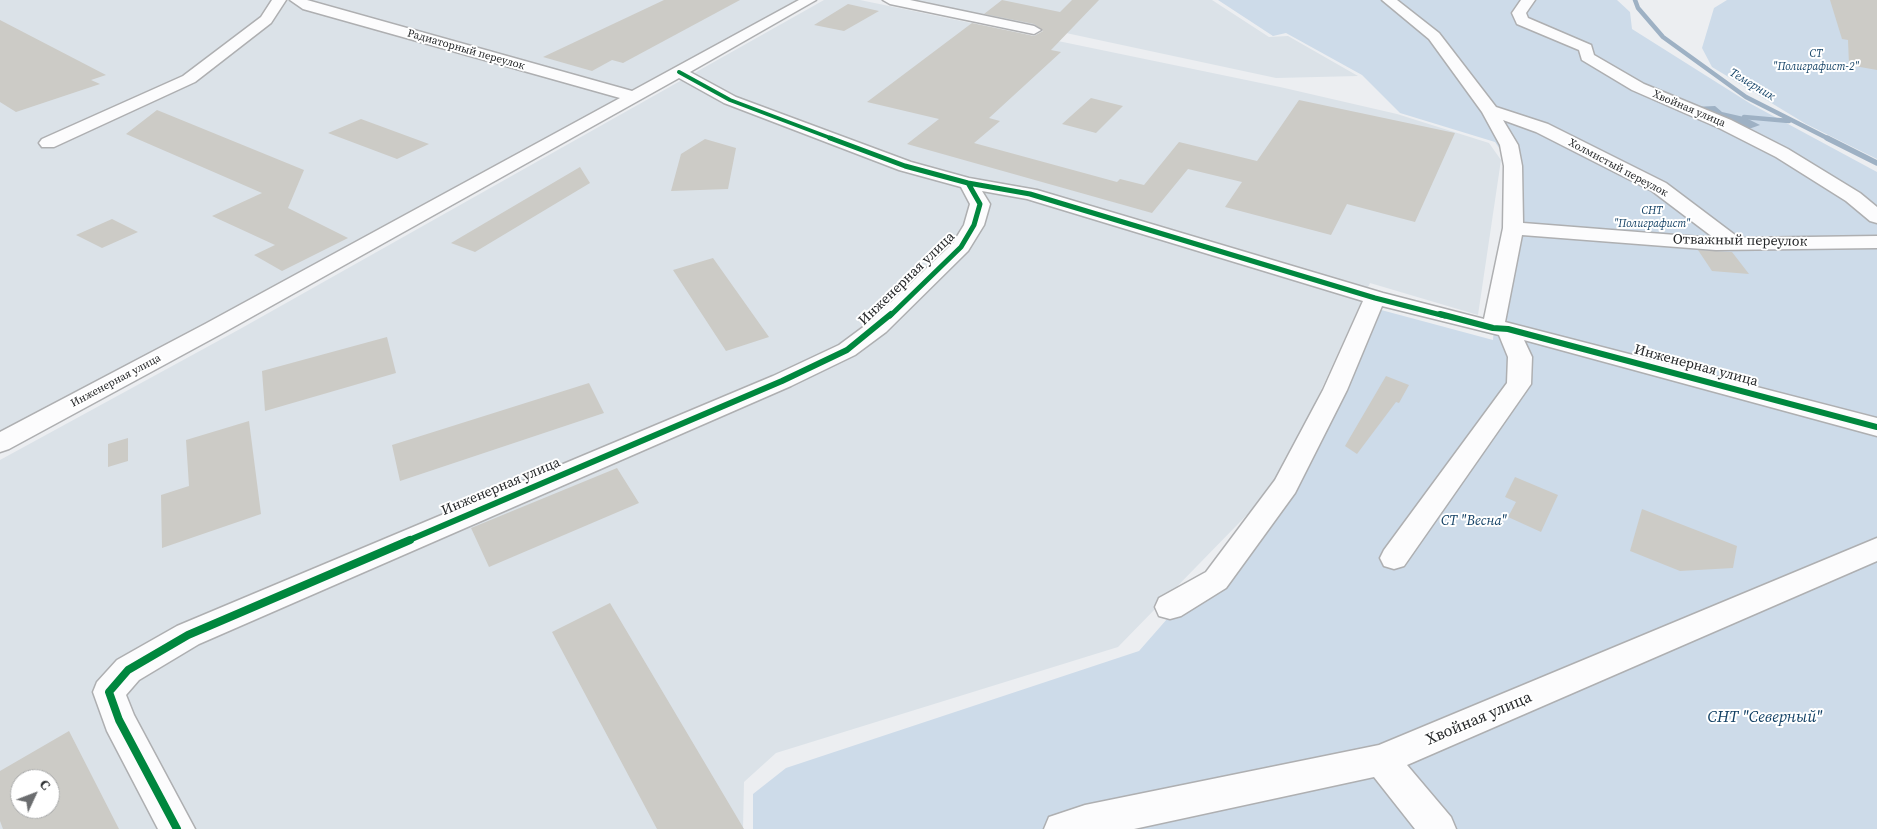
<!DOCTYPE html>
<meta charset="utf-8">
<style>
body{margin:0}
#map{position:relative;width:1877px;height:829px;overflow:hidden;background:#eceef1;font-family:"Source Serif 4",serif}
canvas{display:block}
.north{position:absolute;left:10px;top:769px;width:50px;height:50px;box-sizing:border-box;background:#fff;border:1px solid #a8a9a9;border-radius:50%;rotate:47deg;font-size:14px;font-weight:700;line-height:20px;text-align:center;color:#252729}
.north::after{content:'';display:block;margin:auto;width:18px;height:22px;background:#6b6d6f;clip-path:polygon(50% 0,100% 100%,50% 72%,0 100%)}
</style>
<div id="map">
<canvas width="1877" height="829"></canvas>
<div class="north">С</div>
</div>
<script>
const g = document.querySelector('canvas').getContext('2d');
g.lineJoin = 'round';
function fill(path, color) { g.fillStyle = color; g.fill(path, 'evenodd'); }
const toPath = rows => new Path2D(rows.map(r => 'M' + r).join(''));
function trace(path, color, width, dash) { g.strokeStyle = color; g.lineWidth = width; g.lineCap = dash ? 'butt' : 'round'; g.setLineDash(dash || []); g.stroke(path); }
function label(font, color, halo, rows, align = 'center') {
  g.font = font + ' "Source Serif 4",serif'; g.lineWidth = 4; g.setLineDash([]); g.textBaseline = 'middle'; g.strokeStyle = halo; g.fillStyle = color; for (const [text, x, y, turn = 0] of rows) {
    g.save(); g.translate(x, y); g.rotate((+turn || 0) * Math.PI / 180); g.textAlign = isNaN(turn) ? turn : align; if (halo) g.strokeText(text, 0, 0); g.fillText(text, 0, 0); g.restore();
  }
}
fill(toPath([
 [0,0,802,0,0,440],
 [824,0,860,0,1280,87,1397,114,1489,143,1501,160,1478,315,1370,283,1279,482,1118,647,776,753,744,782,743,829,0,829,0,460,240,329],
 [20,779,50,779,50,809,20,809],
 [912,0,1212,0,1269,37,1288,36,1358,76,1276,78]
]), '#dbe2e8');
fill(toPath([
 [1218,0,1617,0,1630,12,1632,29,1751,104,1877,172,1877,829,753,829,753,794,786,768,1139,651,1296,472,1370,307,1493,340,1508,161,1495,142,1400,113,1362,75,1286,33,1273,36],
 [1727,0,1877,0,1877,159,1806,124,1712,67,1702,48,1714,8]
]), '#cddbe9');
fill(toPath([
 [1715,106,1722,112,1744,117,1760,125,1746,130,1694,107]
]), '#9eb1c4');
trace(toPath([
 [1635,0,1638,8,1663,37,1746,97,1829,139],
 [1744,117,1789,121]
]), '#9eb1c4', 4.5);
trace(toPath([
 [1827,138,1877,163]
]), '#9eb1c4', 5.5);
fill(toPath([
 [664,0,740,0,623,63,612,60,592,71,543,57],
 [1002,0,1060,12,1072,0,1099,0,1051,50,1061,52,989,118,1000,121,974,143,1117,182,1120,179,1144,185,1179,142,1257,161,1299,100,1455,133,1415,222,1347,204,1331,235,1225,207,1242,182,1188,169,1152,213,907,144,939,119,867,102,972,23,1034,36,1043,31,1034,24,984,14],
 [1830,0,1877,0,1877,70,1849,65,1848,40,1842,39],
 [848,4,879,11,844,31,814,25],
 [0,20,106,75,91,80,100,84,16,112,0,102],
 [1091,98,1123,106,1096,133,1062,124],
 [157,110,304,170,288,208,348,238,282,271,254,255,275,245,212,216,262,193,126,134],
 [361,119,429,144,397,159,328,133],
 [705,139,736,148,728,189,671,191,681,154],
 [580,167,590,183,475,252,451,243],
 [112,219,138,232,102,248,76,235],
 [1698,250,1732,252,1749,274,1712,271],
 [713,258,769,337,726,351,673,270],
 [387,337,396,373,265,411,262,371],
 [1386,376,1409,385,1399,403,1396,402,1357,454,1345,446],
 [589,383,604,413,400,481,392,445],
 [249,421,261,514,162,548,161,495,189,486,186,440],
 [128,438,128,461,108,467,108,444],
 [617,468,639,503,489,567,471,528],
 [1515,477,1558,495,1541,532,1508,517,1516,502,1505,497],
 [1642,509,1737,546,1733,568,1680,571,1630,551],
 [610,603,744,829,657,829,552,632],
 [69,731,119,829,3,829,0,821,0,771],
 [20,779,50,779,50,809,20,809]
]), '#cccbc6');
const minor = toPath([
 [272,0,286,0,271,23,195,82,54,147,42,147,39,143,42,139,183,76,261,17,272,0],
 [290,0,307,0,632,91,799,0,816,0,690,72,736,97,911,162,969,178,1037,190,1383,293,1484,319,1503,228,1504,166,1500,145,1482,112,1429,39,1382,0,1397,0,1439,33,1496,107,1548,124,1666,183,1739,238,1877,236,1877,248,1716,250,1522,235,1505,322,1877,418,1877,436,1524,340,1532,357,1531,384,1404,566,1394,569,1384,566,1380,558,1384,550,1507,383,1508,357,1499,335,1382,306,1347,390,1295,493,1226,588,1181,616,1170,619,1159,616,1155,607,1159,598,1206,572,1275,480,1323,390,1363,301,1027,199,982,191,990,204,984,225,968,251,886,332,855,355,791,386,199,644,139,680,126,695,134,715,195,829,158,829,107,731,93,692,97,682,117,660,177,626,773,376,839,345,870,322,953,243,964,225,970,204,961,187,899,170,724,103,679,78,221,334,9,449,0,452,0,432,205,324,620,98,303,9,290,0],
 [1503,120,1536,132,1652,191,1714,238,1523,223,1522,166,1518,145,1503,120],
 [883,0,910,0,1034,26,1041,30,1034,34,890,4,883,0],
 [1521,0,1535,0,1526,13,1528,18,1591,45,1594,55,1644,84,1731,120,1788,149,1860,193,1877,207,1877,223,1870,221,1846,201,1776,157,1719,128,1632,90,1582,60,1579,50,1517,24,1512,13,1521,0],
 [1877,538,1877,561,1407,765,1451,817,1456,829,1415,829,1374,777,1134,829,1044,829,1049,817,1085,805,1379,745,1877,538]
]);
trace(minor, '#aeafb1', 3);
fill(minor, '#fcfcfd');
trace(toPath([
 [679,72,730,100,833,139]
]), '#00873e', 4);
trace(toPath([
 [830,138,905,166,968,183,1030,194,1375,298,1445,316],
 [890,316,961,247,974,225,980,204,968,183]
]), '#00873e', 5);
trace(toPath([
 [1440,314,1493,328,1508,329,1877,427],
 [407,541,782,381,847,350,891,314]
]), '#00873e', 6);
trace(toPath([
 [177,829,119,720,109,692,128,670,188,635,410,540]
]), '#00873e', 8);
label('11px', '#252729', '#fff', [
 ["Радиаторный переулок",466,50,16],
 ["Хвойная улица",1689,109,23],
 ["Холмистый переулок",1618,168,28],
 ["Инженерная улица",116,381,-28]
]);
label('italic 11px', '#134165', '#fff', [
 ["СТ",1816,54],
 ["\"Полиграфист-2\"",1816,67],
 ["СНТ",1652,211],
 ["\"Полиграфист\"",1652,224]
]);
label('italic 12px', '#164468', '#fff', [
 ["Темерник",1752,85,31]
]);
label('14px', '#252729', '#fff', [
 ["Отважный переулок",1740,241,1],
 ["Инженерная улица",907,279,-44],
 ["Инженерная улица",1696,366,15],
 ["Инженерная улица",501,487,-23]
]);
label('italic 14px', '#134165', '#fff', [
 ["СТ \"Весна\"",1474,521]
]);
label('italic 16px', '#134165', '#fff', [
 ["СНТ \"Северный\"",1765,718]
]);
label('16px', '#252729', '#fff', [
 ["Хвойная улица",1479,719,-23]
]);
</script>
